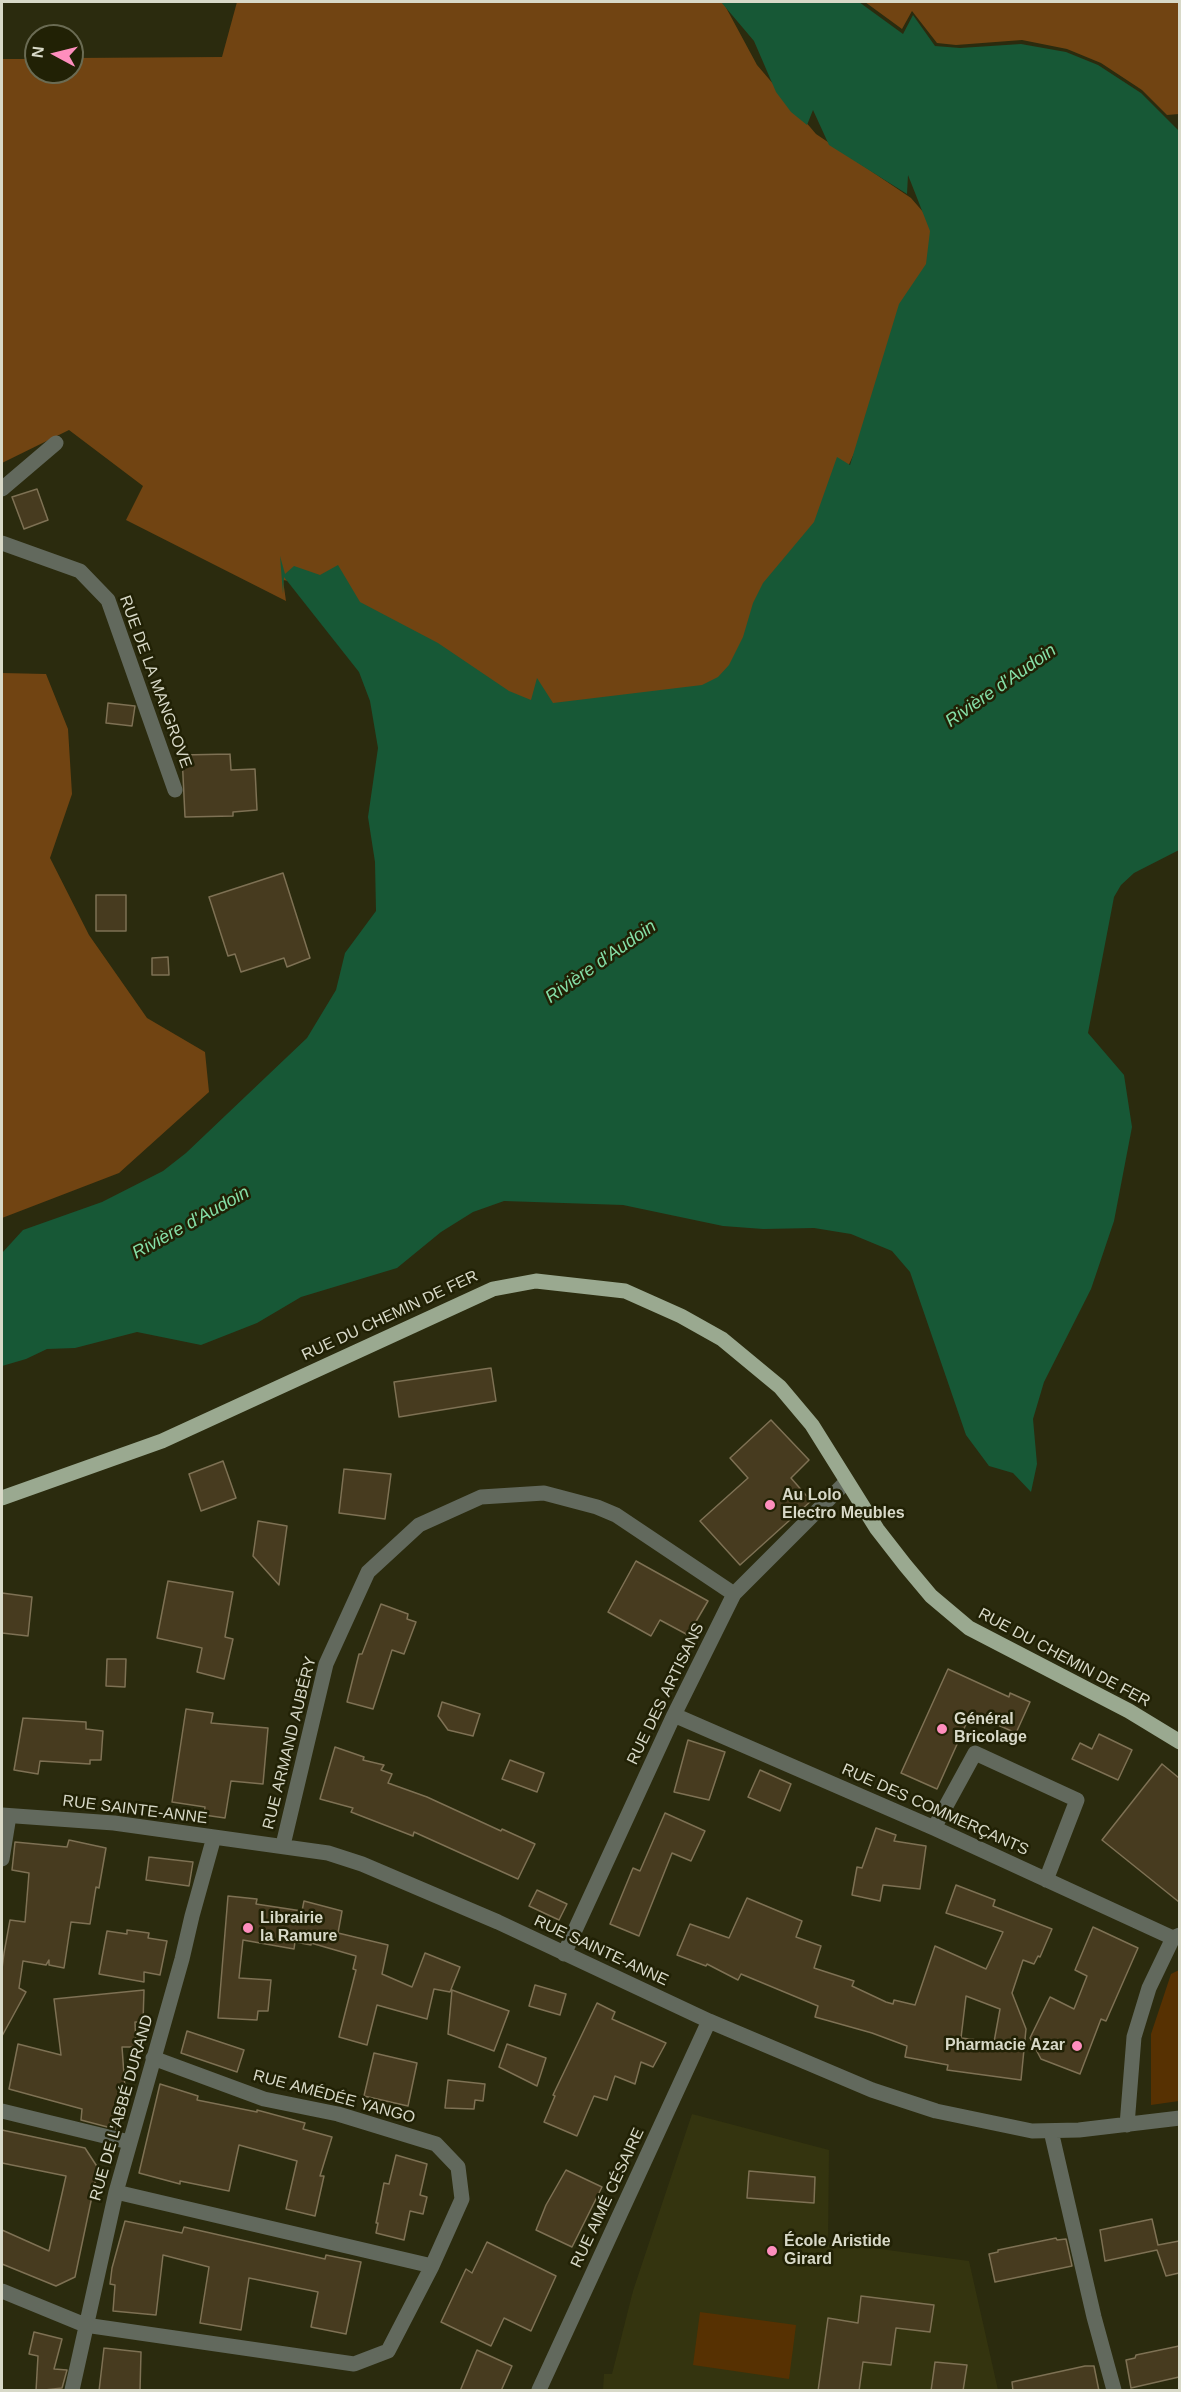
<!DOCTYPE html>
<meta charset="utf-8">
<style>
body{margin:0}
#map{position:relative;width:1181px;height:2392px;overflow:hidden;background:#2b2b0e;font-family:Helvetica,sans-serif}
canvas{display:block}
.frame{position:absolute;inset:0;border:3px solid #d8d9c8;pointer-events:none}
.north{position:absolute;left:24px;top:24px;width:60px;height:60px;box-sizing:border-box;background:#212105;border:2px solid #6a6b53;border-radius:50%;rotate:277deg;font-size:16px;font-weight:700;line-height:24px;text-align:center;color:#d8d9c8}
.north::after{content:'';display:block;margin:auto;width:21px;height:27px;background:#fe8ebd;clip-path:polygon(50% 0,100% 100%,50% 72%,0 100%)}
</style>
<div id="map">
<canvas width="1181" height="2392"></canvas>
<div class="frame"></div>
<div class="north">N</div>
</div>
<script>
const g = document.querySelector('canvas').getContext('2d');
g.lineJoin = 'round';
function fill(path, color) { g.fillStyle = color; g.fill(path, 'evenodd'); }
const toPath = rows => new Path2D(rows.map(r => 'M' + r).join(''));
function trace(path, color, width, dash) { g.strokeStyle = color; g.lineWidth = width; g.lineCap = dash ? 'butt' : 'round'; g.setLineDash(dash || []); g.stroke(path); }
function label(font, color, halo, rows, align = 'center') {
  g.font = font + ' Helvetica,sans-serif'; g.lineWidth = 5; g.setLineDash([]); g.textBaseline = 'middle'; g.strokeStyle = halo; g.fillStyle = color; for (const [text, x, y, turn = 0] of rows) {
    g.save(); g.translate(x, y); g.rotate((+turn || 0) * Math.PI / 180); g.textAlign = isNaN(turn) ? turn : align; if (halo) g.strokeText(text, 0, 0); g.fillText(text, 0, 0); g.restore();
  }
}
fill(toPath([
 [692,2114,829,2150,828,2242,969,2261,998,2390,603,2390,604,2374,612,2374,633,2291]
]), '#34340f');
fill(toPath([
 [1179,1970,1179,2101,1151,2105,1151,2034,1171,1974],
 [700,2312,796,2325,789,2379,693,2365]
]), '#573102');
fill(toPath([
 [237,2,723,2,757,65,816,134,911,198,950,243,841,482,734,686,661,705,541,703,479,691,341,590,283,580,286,601,126,520,143,486,69,430,2,463,2,59,36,59,36,72,72,72,72,58,222,57],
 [865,2,1179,2,1179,114,1167,115,1142,90,1101,63,1067,49,1022,40,956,45,937,43,912,11,902,29],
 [2,673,46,674,68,729,72,794,50,858,89,935,147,1018,205,1052,209,1092,119,1173,2,1218]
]), '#714412');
fill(toPath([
 [721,2,859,2,903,34,913,15,935,46,960,48,1021,44,1066,52,1098,65,1141,93,1179,131,1179,850,1134,873,1121,885,1114,897,1088,1033,1124,1075,1132,1127,1114,1221,1091,1289,1044,1382,1033,1419,1037,1464,1031,1492,1013,1473,989,1466,966,1435,910,1272,892,1251,851,1234,814,1228,763,1229,723,1226,623,1205,504,1201,473,1212,441,1232,397,1268,301,1297,257,1323,201,1345,137,1332,75,1348,47,1349,26,1359,2,1366,2,1253,23,1230,102,1202,163,1171,186,1153,307,1038,336,990,345,953,376,911,375,862,368,817,378,748,370,701,359,672,284,577,283,594,280,556,285,574,294,566,320,575,338,565,360,602,438,643,509,691,531,700,537,678,553,703,702,685,718,677,729,665,743,637,753,603,763,583,814,522,837,457,850,465,899,304,926,264,930,231,908,175,907,194,829,145,813,110,807,125,791,112,776,92,754,41]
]), '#175836');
const building = toPath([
 [37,489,48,520,24,529,12,497,37,489],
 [108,703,135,706,132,726,106,723,108,703],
 [230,754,231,770,255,769,257,810,233,812,233,816,185,817,182,755,230,754],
 [283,873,310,958,287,967,284,958,241,972,235,954,228,956,209,897,283,873],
 [96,895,126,895,126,931,96,931,96,895],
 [168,957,169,975,152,975,152,958,168,957],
 [491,1368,496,1401,399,1417,394,1382,491,1368],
 [771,1420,809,1460,791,1478,811,1501,740,1565,700,1521,748,1478,730,1458,771,1420],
 [223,1461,236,1498,201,1511,189,1474,223,1461],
 [344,1469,391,1474,385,1519,339,1513,344,1469],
 [258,1521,287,1526,279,1585,253,1556,258,1521],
 [636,1561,708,1601,688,1635,660,1620,651,1636,608,1612,636,1561],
 [168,1581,233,1592,225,1637,233,1639,224,1679,197,1672,202,1648,157,1638,168,1581],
 [2,1593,32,1597,28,1636,2,1633,2,1593],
 [381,1604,408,1614,407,1619,416,1622,404,1654,392,1650,373,1709,347,1702,359,1654,362,1654,381,1604],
 [107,1659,126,1659,125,1687,106,1686,107,1659],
 [948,1669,1009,1697,1010,1693,1030,1702,1016,1733,971,1713,937,1789,901,1773,948,1669],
 [442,1702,480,1714,473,1736,448,1730,438,1716,442,1702],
 [186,1709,213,1713,211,1723,268,1728,263,1784,231,1781,225,1818,204,1815,205,1807,172,1802,186,1709],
 [23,1718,86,1722,86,1729,103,1731,101,1760,90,1760,90,1764,40,1761,38,1774,14,1770,23,1718],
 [1099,1734,1132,1750,1118,1780,1072,1759,1080,1743,1092,1749,1099,1734],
 [688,1740,725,1752,709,1800,674,1792,688,1740],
 [335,1747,364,1757,363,1760,384,1765,381,1770,392,1774,388,1783,427,1797,501,1831,502,1829,535,1844,518,1879,414,1832,413,1836,351,1812,353,1808,320,1799,335,1747],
 [510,1760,544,1773,537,1792,502,1779,510,1760],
 [1162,1764,1179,1778,1179,1902,1102,1840,1162,1764],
 [760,1770,791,1784,780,1811,748,1797,760,1770],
 [665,1813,705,1831,691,1861,672,1853,639,1936,610,1924,633,1868,640,1871,665,1813],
 [876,1828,896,1835,894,1841,926,1846,920,1889,883,1885,880,1901,852,1895,857,1867,862,1868,876,1828],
 [69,1840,106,1848,99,1888,96,1887,90,1924,71,1922,64,1968,49,1965,49,1960,46,1965,23,1961,19,1988,26,1992,2,2036,2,1969,4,1953,10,1920,25,1922,29,1873,12,1870,15,1842,67,1847,69,1840],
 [149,1857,193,1862,189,1886,146,1880,149,1857],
 [956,1885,995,1900,993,1906,1052,1929,1040,1957,1038,1956,1034,1964,1023,1960,1012,1993,1026,2029,1021,2080,947,2070,948,2065,905,2057,907,2046,872,2033,815,2017,818,2006,741,1974,738,1980,707,1964,706,1966,677,1955,690,1924,729,1938,747,1898,802,1921,796,1937,821,1946,814,1968,854,1981,852,1986,886,2002,893,2004,894,2000,915,2005,935,1946,986,1969,1003,1932,946,1913,956,1885],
 [966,1996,1000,2009,994,2042,961,2038,966,1996],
 [537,1890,567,1904,559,1920,529,1906,537,1890],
 [228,1896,257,1899,256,1904,302,1911,304,1901,342,1911,338,1933,388,1945,382,1974,412,1987,425,1953,460,1967,450,1992,434,1989,427,2019,377,2005,367,2045,339,2037,356,1970,353,1969,356,1956,311,1943,311,1945,295,1942,294,1949,243,1940,239,1978,271,1980,268,2011,258,2011,257,2020,218,2018,228,1896],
 [1093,1927,1138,1948,1106,2021,1101,2019,1080,2074,1041,2059,1030,2038,1050,1997,1074,2009,1087,1976,1075,1970,1093,1927],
 [127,1930,149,1933,148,1938,167,1941,160,1975,144,1972,144,1982,99,1974,107,1931,127,1934,127,1930],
 [535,1985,566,1994,560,2015,529,2006,535,1985],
 [144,1990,143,2022,135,2022,136,2047,122,2047,126,2102,120,2103,115,2129,81,2120,82,2109,9,2089,18,2044,61,2055,54,1999,144,1990],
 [452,1990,509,2011,494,2051,448,2034,452,1990],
 [597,2003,615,2012,612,2019,666,2043,653,2067,641,2062,635,2084,615,2076,607,2100,594,2096,577,2136,544,2122,555,2096,553,2095,597,2003],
 [187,2031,244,2050,237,2072,181,2053,187,2031],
 [507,2044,546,2058,537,2086,499,2067,507,2044],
 [374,2053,417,2063,408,2106,364,2096,374,2053],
 [448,2080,485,2084,483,2101,475,2100,474,2109,445,2108,448,2080],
 [160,2084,198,2096,197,2100,257,2112,257,2110,305,2123,303,2129,332,2137,320,2176,324,2176,315,2216,286,2209,297,2161,239,2145,229,2191,180,2181,180,2184,139,2173,160,2084],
 [2,2130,85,2148,98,2168,75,2277,56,2286,2,2264,2,2230,49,2251,66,2176,2,2163,2,2130],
 [396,2155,427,2164,420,2195,427,2197,423,2214,410,2211,404,2240,376,2233,378,2223,376,2223,384,2183,389,2184,396,2155],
 [566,2170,602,2187,572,2247,536,2230,546,2205,566,2170],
 [749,2171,815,2177,814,2203,747,2198,749,2171],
 [1152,2219,1158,2245,1179,2241,1179,2273,1166,2276,1157,2250,1105,2261,1100,2230,1152,2219],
 [125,2221,182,2233,184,2227,325,2259,326,2255,361,2262,346,2334,311,2327,318,2292,249,2278,241,2330,200,2323,209,2267,163,2255,156,2315,113,2311,115,2285,110,2284,112,2268,125,2221],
 [1056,2238,1057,2240,1066,2239,1072,2266,995,2282,989,2254,998,2252,998,2250,1056,2238],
 [487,2242,556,2276,531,2331,504,2318,491,2346,441,2322,466,2269,472,2273,487,2242],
 [861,2296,934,2305,930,2332,896,2328,891,2365,863,2362,859,2391,818,2391,828,2318,858,2323,861,2296],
 [34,2332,62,2339,54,2369,67,2370,62,2388,36,2391,38,2356,29,2354,34,2332],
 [1179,2346,1179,2377,1131,2388,1126,2360,1135,2358,1136,2355,1179,2346],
 [104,2348,141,2352,140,2391,99,2391,104,2348],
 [477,2350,512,2366,501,2391,460,2391,477,2350],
 [935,2362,967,2365,963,2391,931,2391,935,2362],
 [1085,2366,1094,2366,1099,2391,1013,2391,1012,2382,1085,2366]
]);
fill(building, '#473b1f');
trace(building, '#7e7154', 1.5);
trace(toPath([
 [2,489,56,443],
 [2,543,80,571,108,600,175,790],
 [674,1715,934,1828,1173,1938,1180,1935],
 [2,1815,114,1823,328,1853,362,1864,498,1922,709,2021,872,2090,936,2111,1032,2131,1079,2130,1180,2118],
 [934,1828,975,1753,1077,1800,1046,1880],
 [283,1845,326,1664,368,1572,419,1525,481,1497,544,1493,597,1507,616,1515,734,1594],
 [2,1859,9,1816],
 [564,1954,674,1715,734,1594,846,1482],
 [2,2111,129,2142],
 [1127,2125,1134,2037,1149,1988,1173,1938],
 [1051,2131,1094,2317,1114,2390],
 [116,2192,432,2266],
 [2,2291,85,2325,354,2364,388,2351,432,2266,462,2199,458,2167,436,2144,338,2114,264,2099,153,2058],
 [72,2390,116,2192,182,1959,192,1916,214,1837],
 [539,2390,709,2021]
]), '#62695d', 15);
trace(toPath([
 [2,1498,162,1441,493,1289,536,1281,625,1291,681,1316,722,1339,780,1387,812,1425,877,1529,905,1565,931,1596,969,1628,1129,1711,1180,1742]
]), '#9aa990', 15);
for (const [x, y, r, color] of [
 [770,1505,6,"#fe8ebd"],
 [942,1729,6,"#fe8ebd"],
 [248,1928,6,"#fe8ebd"],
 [1077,2046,6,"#fe8ebd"],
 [772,2251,6,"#fe8ebd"]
]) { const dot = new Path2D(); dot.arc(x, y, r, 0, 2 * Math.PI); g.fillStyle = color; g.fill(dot); trace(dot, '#212105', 2); }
label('16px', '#d8d9c8', '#212105', [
 ["RUE DE LA MANGROVE",155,682,70],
 ["RUE DU CHEMIN DE FER",390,1316,-25],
 ["RUE DU CHEMIN DE FER",1064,1658,28],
 ["RUE DES ARTISANS",666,1694,-64],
 ["RUE ARMAND AUBÉRY",290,1743,-76],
 ["RUE SAINTE-ANNE",135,1810,7],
 ["RUE DES COMMERÇANTS",935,1810,24],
 ["RUE SAINTE-ANNE",601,1951,25],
 ["RUE AMÉDÉE YANGO",334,2097,15],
 ["RUE DE L'ABBÉ DURAND",122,2108,-74],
 ["RUE AIMÉ CÉSAIRE",608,2198,-65]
]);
label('bold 16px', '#d8d9c8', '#212105', [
 ["Au Lolo",782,1496],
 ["Electro Meubles",782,1514],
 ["Général",954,1720],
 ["Bricolage",954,1738],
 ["Librairie",260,1919],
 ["la Ramure",260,1937],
 ["Pharmacie Azar",1065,2046,"right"],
 ["École Aristide",784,2242],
 ["Girard",784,2260]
], 'left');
label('italic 18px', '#85dfa7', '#212105', [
 ["Rivière d'Audoin",1001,686,-35],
 ["Rivière d'Audoin",601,962,-35],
 ["Rivière d'Audoin",191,1223,-29]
]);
</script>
